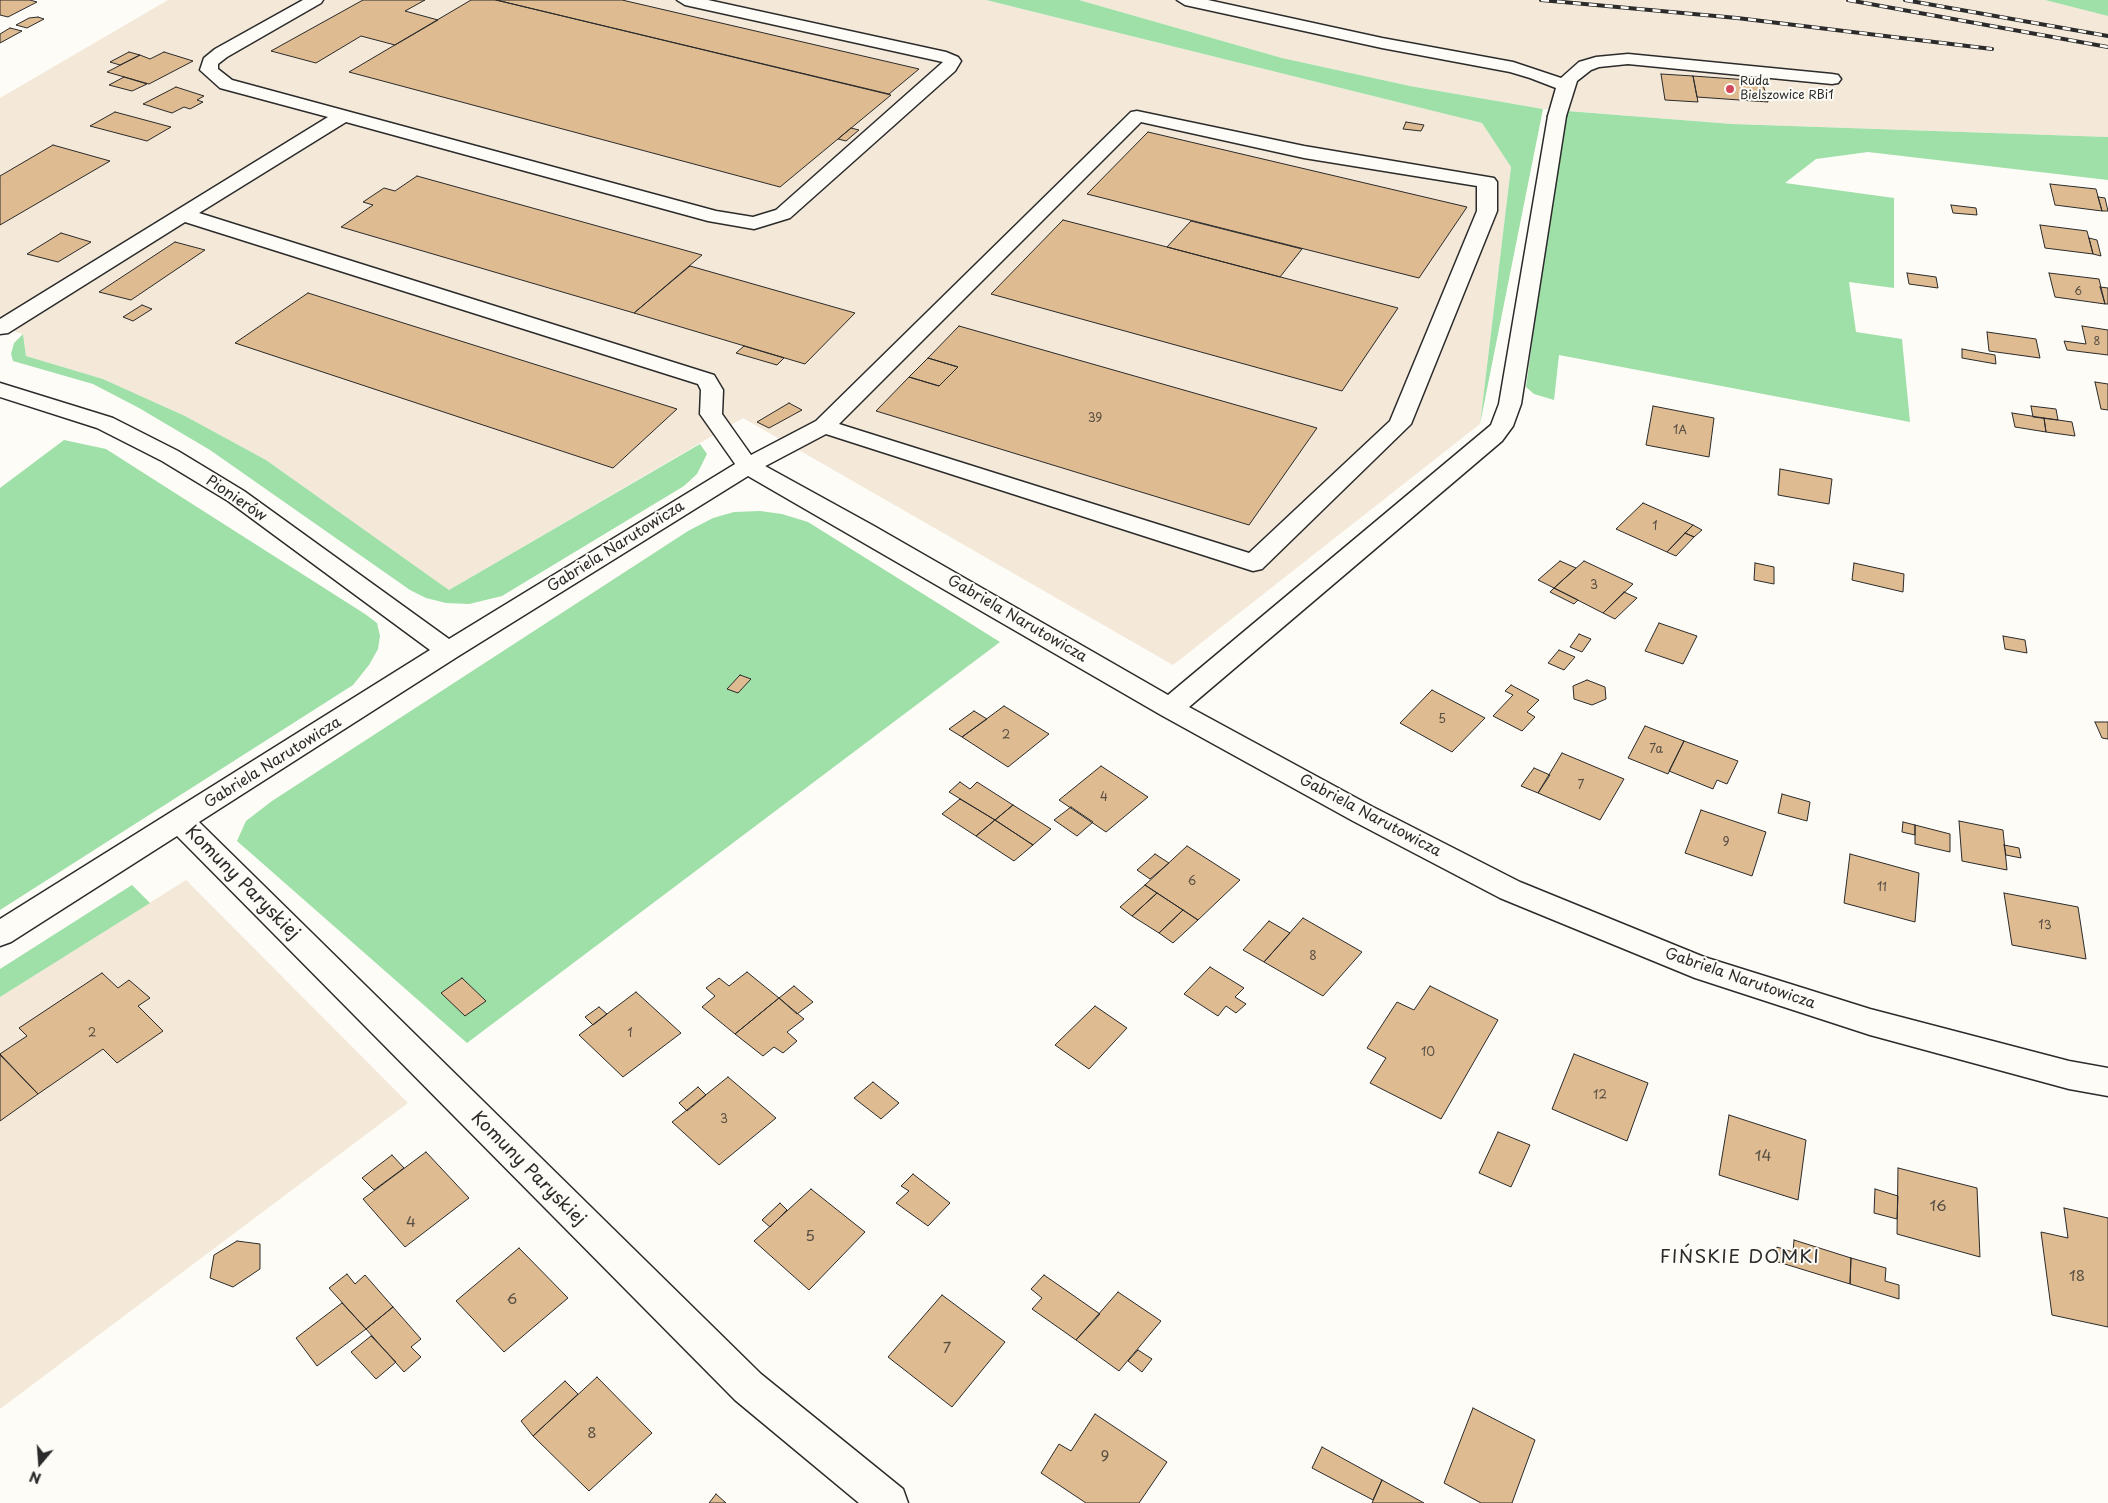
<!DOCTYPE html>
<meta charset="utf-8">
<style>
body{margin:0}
#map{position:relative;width:2108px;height:1503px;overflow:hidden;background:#fdfcf7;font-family:"Playpen Sans",sans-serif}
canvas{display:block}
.north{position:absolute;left:15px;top:1438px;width:50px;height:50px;-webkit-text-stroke:4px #fdfcf7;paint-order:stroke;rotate:198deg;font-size:14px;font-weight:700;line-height:20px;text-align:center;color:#2b2b2b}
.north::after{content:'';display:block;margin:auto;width:18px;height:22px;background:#2b2b2b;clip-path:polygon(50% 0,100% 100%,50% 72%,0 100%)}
</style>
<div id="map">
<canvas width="2108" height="1503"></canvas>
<div class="north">N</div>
</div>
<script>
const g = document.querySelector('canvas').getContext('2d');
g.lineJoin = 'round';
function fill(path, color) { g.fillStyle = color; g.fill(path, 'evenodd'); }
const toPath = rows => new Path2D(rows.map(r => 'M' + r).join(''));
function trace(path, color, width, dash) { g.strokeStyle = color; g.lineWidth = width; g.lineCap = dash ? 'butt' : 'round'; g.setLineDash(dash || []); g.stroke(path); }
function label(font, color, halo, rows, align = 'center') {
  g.font = font + ' "Playpen Sans",sans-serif'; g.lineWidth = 4; g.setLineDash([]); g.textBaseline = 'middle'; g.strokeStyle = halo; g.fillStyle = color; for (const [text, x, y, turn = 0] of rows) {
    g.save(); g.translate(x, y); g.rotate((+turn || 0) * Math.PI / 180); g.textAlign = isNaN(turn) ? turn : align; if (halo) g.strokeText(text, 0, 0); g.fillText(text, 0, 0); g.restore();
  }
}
fill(toPath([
 [168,0,986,0,1482,123,1511,167,1480,424,1173,665,743,418,449,590,266,460,185,416,103,379,26,356,23,334,0,327,0,98],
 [1079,0,2045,0,2108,16,2108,137,1732,124,1543,109,1410,86,1282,58],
 [186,880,408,1103,0,1409,0,997]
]), '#f4e8d8');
fill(toPath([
 [986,0,1079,0,1282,58,1410,86,1543,109,1480,424,1511,167,1482,123],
 [2045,0,2108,0,2108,16],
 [1567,111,1732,124,2108,137,2108,180,1868,152,1816,159,1785,183,1894,198,1894,288,1849,282,1856,332,1902,339,1910,422,1559,355,1554,400,1534,394,1526,387,1552,193],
 [23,334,26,356,103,379,185,416,266,460,449,590,700,444,707,454,697,474,684,486,502,596,469,604,446,603,426,598,410,590,210,450,139,408,93,384,13,361,11,354,14,343],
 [64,440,106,449,365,614,377,623,380,636,378,649,369,665,353,685,0,910,0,488],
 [760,511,782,514,808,522,1000,642,467,1043,237,841,246,821,272,801,688,531,713,518,734,512],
 [132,885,150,903,0,997,0,969]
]), '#9fdfa8');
const building = toPath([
 [0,0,30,0,37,2,8,17,0,15,0,0],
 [363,0,425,0,405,11,438,20,395,45,361,36,316,63,271,51,363,0],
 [471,0,496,0,891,95,780,187,349,72,471,0],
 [496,0,622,0,919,69,889,94,496,0],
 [38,17,44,19,27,28,16,25,29,18,38,17],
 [10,28,22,31,0,43,0,34,10,28],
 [129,52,140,55,120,65,110,62,129,52],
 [164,52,193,61,149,84,107,72,140,55,150,59,164,52],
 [1661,74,1693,76,1698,102,1665,100,1661,74],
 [1693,76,1762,81,1768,102,1697,97,1693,76],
 [124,77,147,84,132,91,109,85,124,77],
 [176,87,204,96,197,100,203,102,190,109,184,107,172,113,143,104,176,87],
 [115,112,171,127,147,141,90,126,115,112],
 [1406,122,1424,125,1421,131,1403,129,1406,122],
 [851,128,859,130,846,141,838,139,851,128],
 [1148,132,1467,207,1419,278,1087,194,1148,132],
 [53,145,110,161,0,225,0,176,53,145],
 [417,176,702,255,634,313,341,227,373,205,363,202,384,188,395,191,417,176],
 [2050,184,2096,189,2102,211,2055,205,2050,184],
 [2098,197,2105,198,2108,211,2102,211,2098,197],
 [1951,205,1976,208,1977,215,1953,213,1951,205],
 [1063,220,1167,247,1398,308,1342,391,991,294,1063,220],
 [1191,221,1302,249,1280,277,1167,247,1191,221],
 [2040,225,2087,231,2093,254,2045,248,2040,225],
 [61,233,91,242,58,262,27,254,61,233],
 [2089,238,2097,240,2101,256,2093,254,2089,238],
 [175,242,205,250,131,300,99,292,175,242],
 [690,266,855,313,805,364,634,313,690,266],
 [1907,273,1936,277,1938,288,1909,284,1907,273],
 [2049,273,2099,279,2105,304,2055,297,2049,273],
 [2100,287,2108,288,2108,304,2105,304,2100,287],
 [308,293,677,409,613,468,235,343,308,293],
 [142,305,152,309,133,321,123,317,142,305],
 [959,326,1317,428,1249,525,876,411,909,377,939,386,958,367,928,358,959,326],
 [2082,326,2108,330,2108,355,2067,350,2064,341,2086,344,2082,326],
 [1987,332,2036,339,2040,358,1989,351,1987,332],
 [744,346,784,358,777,365,736,353,744,346],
 [1962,349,1995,355,1996,364,1962,358,1962,349],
 [928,358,958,367,939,386,909,377,928,358],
 [2095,382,2108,384,2108,410,2101,409,2095,382],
 [789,403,802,410,769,428,757,422,789,403],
 [1653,406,1714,418,1709,457,1646,445,1653,406],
 [2031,406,2056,409,2058,420,2033,417,2031,406],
 [2012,413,2044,418,2046,432,2015,427,2012,413],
 [2044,418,2072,422,2075,436,2046,432,2044,418],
 [1780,469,1832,479,1829,504,1778,495,1780,469],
 [1643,503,1693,525,1667,552,1616,529,1643,503],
 [1693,525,1702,530,1694,537,1685,533,1693,525],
 [1685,533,1694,537,1676,556,1667,552,1685,533],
 [1560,561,1576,568,1554,588,1538,580,1560,561],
 [1584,561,1633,584,1603,613,1554,588,1584,561],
 [1755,563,1774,567,1774,584,1754,580,1755,563],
 [1854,563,1904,574,1903,592,1852,580,1854,563],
 [1554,588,1578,600,1574,604,1550,592,1554,588],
 [1624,592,1637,598,1615,619,1603,613,1624,592],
 [1659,623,1697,636,1683,664,1645,651,1659,623],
 [1579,634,1591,639,1582,652,1570,647,1579,634],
 [2003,636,2025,640,2027,653,2005,649,2003,636],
 [1559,650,1575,657,1564,670,1548,663,1559,650],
 [740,675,751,679,738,693,727,689,740,675],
 [1587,680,1605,687,1606,699,1592,705,1574,699,1573,686,1587,680],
 [1511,685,1539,700,1527,712,1535,717,1522,731,1493,716,1513,695,1505,691,1511,685],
 [1432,690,1485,718,1452,752,1400,723,1432,690],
 [1004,706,1049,734,1008,767,962,737,1004,706],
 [974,711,987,719,962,737,949,729,974,711],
 [2095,722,2108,722,2108,739,2102,738,2095,722],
 [1645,726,1684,741,1668,774,1628,758,1645,726],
 [1684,741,1738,761,1727,784,1717,780,1713,789,1669,771,1684,741],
 [1562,753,1624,779,1600,820,1538,793,1562,753],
 [1101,766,1148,797,1106,832,1059,800,1101,766],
 [1534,768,1550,775,1538,793,1521,786,1534,768],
 [960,782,970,789,977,782,1013,805,995,820,949,792,960,782],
 [1782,794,1810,802,1807,821,1778,813,1782,794],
 [960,799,995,820,976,836,942,814,960,799],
 [1013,805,1051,829,1033,845,995,820,1013,805],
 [1071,807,1093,822,1077,836,1054,820,1071,807],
 [1701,810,1766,832,1752,876,1685,853,1701,810],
 [995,820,1033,845,1014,861,976,836,995,820],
 [1959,821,2003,830,2007,870,1962,861,1959,821],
 [1903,822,1915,825,1915,835,1902,832,1903,822],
 [1915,825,1950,834,1950,852,1915,844,1915,825],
 [2004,845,2019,848,2021,858,2006,855,2004,845],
 [1187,846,1240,880,1198,920,1145,885,1187,846],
 [1155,854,1169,863,1150,879,1137,870,1155,854],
 [1850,854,1919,873,1915,922,1844,903,1850,854],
 [1145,885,1157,893,1132,916,1120,907,1145,885],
 [1157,893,1183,910,1159,933,1132,916,1157,893],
 [2004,893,2078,907,2086,959,2012,945,2004,893],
 [1183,910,1198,920,1173,943,1159,933,1183,910],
 [1303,918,1362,952,1323,996,1264,962,1303,918],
 [1269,921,1290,933,1264,962,1243,950,1269,921],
 [1210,967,1244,988,1235,997,1246,1004,1236,1013,1226,1006,1218,1016,1184,994,1210,967],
 [747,972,779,998,735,1034,702,1007,715,996,706,988,719,978,729,986,747,972],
 [102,973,118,988,129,980,150,998,138,1006,163,1031,117,1063,103,1049,38,1094,0,1054,27,1036,19,1028,102,973],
 [462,978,486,1001,465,1016,441,993,462,978],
 [794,986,813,1002,797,1014,779,998,794,986],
 [1430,986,1498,1020,1441,1119,1370,1083,1386,1058,1367,1048,1397,1002,1414,1010,1430,986],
 [636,992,681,1033,623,1077,579,1035,636,992],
 [779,998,804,1019,787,1032,797,1041,783,1053,774,1047,763,1056,735,1034,779,998],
 [1095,1006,1127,1028,1089,1069,1055,1045,1095,1006],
 [599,1007,607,1014,593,1025,585,1017,599,1007],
 [1574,1054,1648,1083,1627,1141,1552,1109,1574,1054],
 [0,1055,38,1094,0,1121,0,1055],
 [728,1077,776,1118,719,1165,672,1122,728,1077],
 [873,1082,899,1103,881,1119,854,1098,873,1082],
 [698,1087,706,1095,687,1111,679,1103,698,1087],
 [1729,1115,1806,1140,1798,1200,1719,1175,1729,1115],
 [1498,1132,1530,1145,1511,1187,1479,1173,1498,1132],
 [426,1152,469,1198,405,1247,363,1199,426,1152],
 [392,1155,404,1168,374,1190,362,1178,392,1155],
 [1898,1168,1977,1188,1980,1257,1897,1234,1898,1168],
 [913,1174,950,1203,928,1226,896,1203,909,1191,901,1186,913,1174],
 [811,1189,865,1232,809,1290,754,1241,811,1189],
 [1875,1189,1898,1196,1897,1219,1874,1213,1875,1189],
 [780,1203,787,1210,770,1227,762,1220,780,1203],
 [2064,1208,2108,1218,2108,1327,2052,1315,2041,1232,2068,1238,2064,1208],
 [1794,1240,1851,1258,1850,1284,1775,1261,1777,1247,1793,1252,1794,1240],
 [237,1241,260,1244,260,1269,233,1287,210,1278,214,1255,237,1241],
 [519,1248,568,1298,504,1352,456,1301,519,1248],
 [1851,1258,1886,1268,1885,1281,1899,1285,1899,1299,1850,1284,1851,1258],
 [347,1274,355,1284,365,1275,393,1307,366,1329,329,1288,347,1274],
 [1044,1275,1100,1314,1076,1340,1032,1309,1042,1298,1031,1289,1044,1275],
 [1118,1292,1161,1321,1119,1371,1076,1340,1118,1292],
 [942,1295,1005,1342,952,1407,888,1357,942,1295],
 [342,1303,366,1329,317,1366,296,1338,342,1303],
 [393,1307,421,1339,411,1347,421,1357,404,1372,366,1329,393,1307],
 [371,1336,396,1362,376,1379,351,1352,371,1336],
 [1138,1350,1152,1359,1142,1372,1128,1361,1138,1350],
 [597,1377,652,1433,589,1491,533,1436,597,1377],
 [565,1381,578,1394,533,1436,521,1421,565,1381],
 [1473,1408,1535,1440,1512,1503,1481,1503,1444,1483,1473,1408],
 [1095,1414,1167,1462,1139,1503,1086,1503,1041,1473,1059,1444,1071,1451,1095,1414],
 [1322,1447,1382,1480,1373,1500,1312,1468,1322,1447],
 [1382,1480,1424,1503,1372,1503,1382,1480],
 [716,1494,726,1503,709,1503,716,1494]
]);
fill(building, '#debb90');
trace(building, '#2b2b2b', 1);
const service = toPath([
 [303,0,323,0,321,3,227,57,218,64,218,69,232,80,716,211,753,217,776,210,943,62,685,5,677,0,708,0,946,52,958,57,961,61,955,71,790,218,754,229,708,221,346,122,199,213,714,375,723,390,722,414,751,455,816,421,1131,112,1137,111,1304,146,1494,178,1497,182,1497,211,1411,424,1262,569,1253,571,826,434,756,471,748,473,740,471,700,414,701,390,698,384,185,222,8,333,0,334,0,319,328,117,220,88,200,70,204,58,215,49,303,0],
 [1141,122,1304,158,1477,186,1477,211,1390,421,1249,553,839,424,1141,122],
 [1177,0,1208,0,1382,38,1513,62,1561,78,1579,62,1596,57,1628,54,1832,74,1838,75,1841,79,1838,83,1832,84,1628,64,1599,67,1591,70,1577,81,1566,116,1563,120,1557,121,1551,120,1548,116,1556,88,1530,78,1510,72,1382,48,1185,5,1177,0]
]);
const minor = toPath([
 [1557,111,1563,112,1566,116,1521,404,1513,426,1502,441,1189,707,1373,807,1520,882,1704,957,1870,1009,2069,1061,2108,1068,2108,1096,2069,1089,1870,1035,1695,978,1500,898,1353,821,1161,715,748,476,457,657,199,822,761,1374,903,1489,908,1503,859,1503,735,1400,177,836,11,942,0,946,0,919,430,650,228,501,162,461,97,428,0,397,0,383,113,418,178,451,244,491,449,639,740,461,748,459,756,461,874,526,1168,695,1491,425,1499,404,1548,116,1551,112,1557,111]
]);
trace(service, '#2b2b2b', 3);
trace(minor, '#2b2b2b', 3);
fill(service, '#fdfcf7');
fill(minor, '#fdfcf7');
const rail = toPath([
 [1541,0,1737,18,1992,49],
 [1848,0,2108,47],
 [1905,0,2108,36]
]);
trace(rail, '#2b2b2b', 4);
trace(rail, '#fdfcf7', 2.5, [8]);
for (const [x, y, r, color] of [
 [1730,89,5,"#d1495b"]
]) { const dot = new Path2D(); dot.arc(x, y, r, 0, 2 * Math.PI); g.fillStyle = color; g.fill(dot); trace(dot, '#fdfcf7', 2); }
label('11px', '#584f44', null, [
 ["6",2078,292],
 ["8",2097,342]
]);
label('12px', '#2b2b2b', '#fdfcf7', [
 ["Ruda",1740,82],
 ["Bielszowice RBi1",1740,96]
], 'left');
label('12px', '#584f44', null, [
 ["39",1095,419],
 ["1A",1680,431],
 ["1",1655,527],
 ["3",1594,586],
 ["5",1442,720],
 ["2",1006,736],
 ["7a",1656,750],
 ["7",1581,786],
 ["4",1104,798],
 ["9",1726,843],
 ["6",1192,882],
 ["11",1882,888],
 ["13",2045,926],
 ["8",1313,957],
 ["2",92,1034],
 ["1",630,1034],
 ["10",1428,1053],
 ["12",1600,1096],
 ["3",724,1120]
]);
label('15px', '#2b2b2b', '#fdfcf7', [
 ["Pionierów",236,499,34],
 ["Gabriela Narutowicza",616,547,-32],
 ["Gabriela Narutowicza",1017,619,30],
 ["Gabriela Narutowicza",273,763,-32],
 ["Gabriela Narutowicza",1370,816,28],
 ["Gabriela Narutowicza",1740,979,19]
]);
label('15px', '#584f44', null, [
 ["14",1763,1157],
 ["16",1938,1207],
 ["4",411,1223],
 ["5",810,1237],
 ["18",2077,1277],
 ["6",512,1300],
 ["7",947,1349],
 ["8",592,1434],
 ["9",1105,1457]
]);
label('18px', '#2b2b2b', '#fdfcf7', [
 ["Komuny Paryskiej",242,883,45],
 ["Komuny Paryskiej",528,1169,45]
]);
g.letterSpacing = '1px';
label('19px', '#2b2b2b', '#fdfcf7', [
 ["FIŃSKIE DOMKI",1740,1258]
]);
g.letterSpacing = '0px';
</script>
